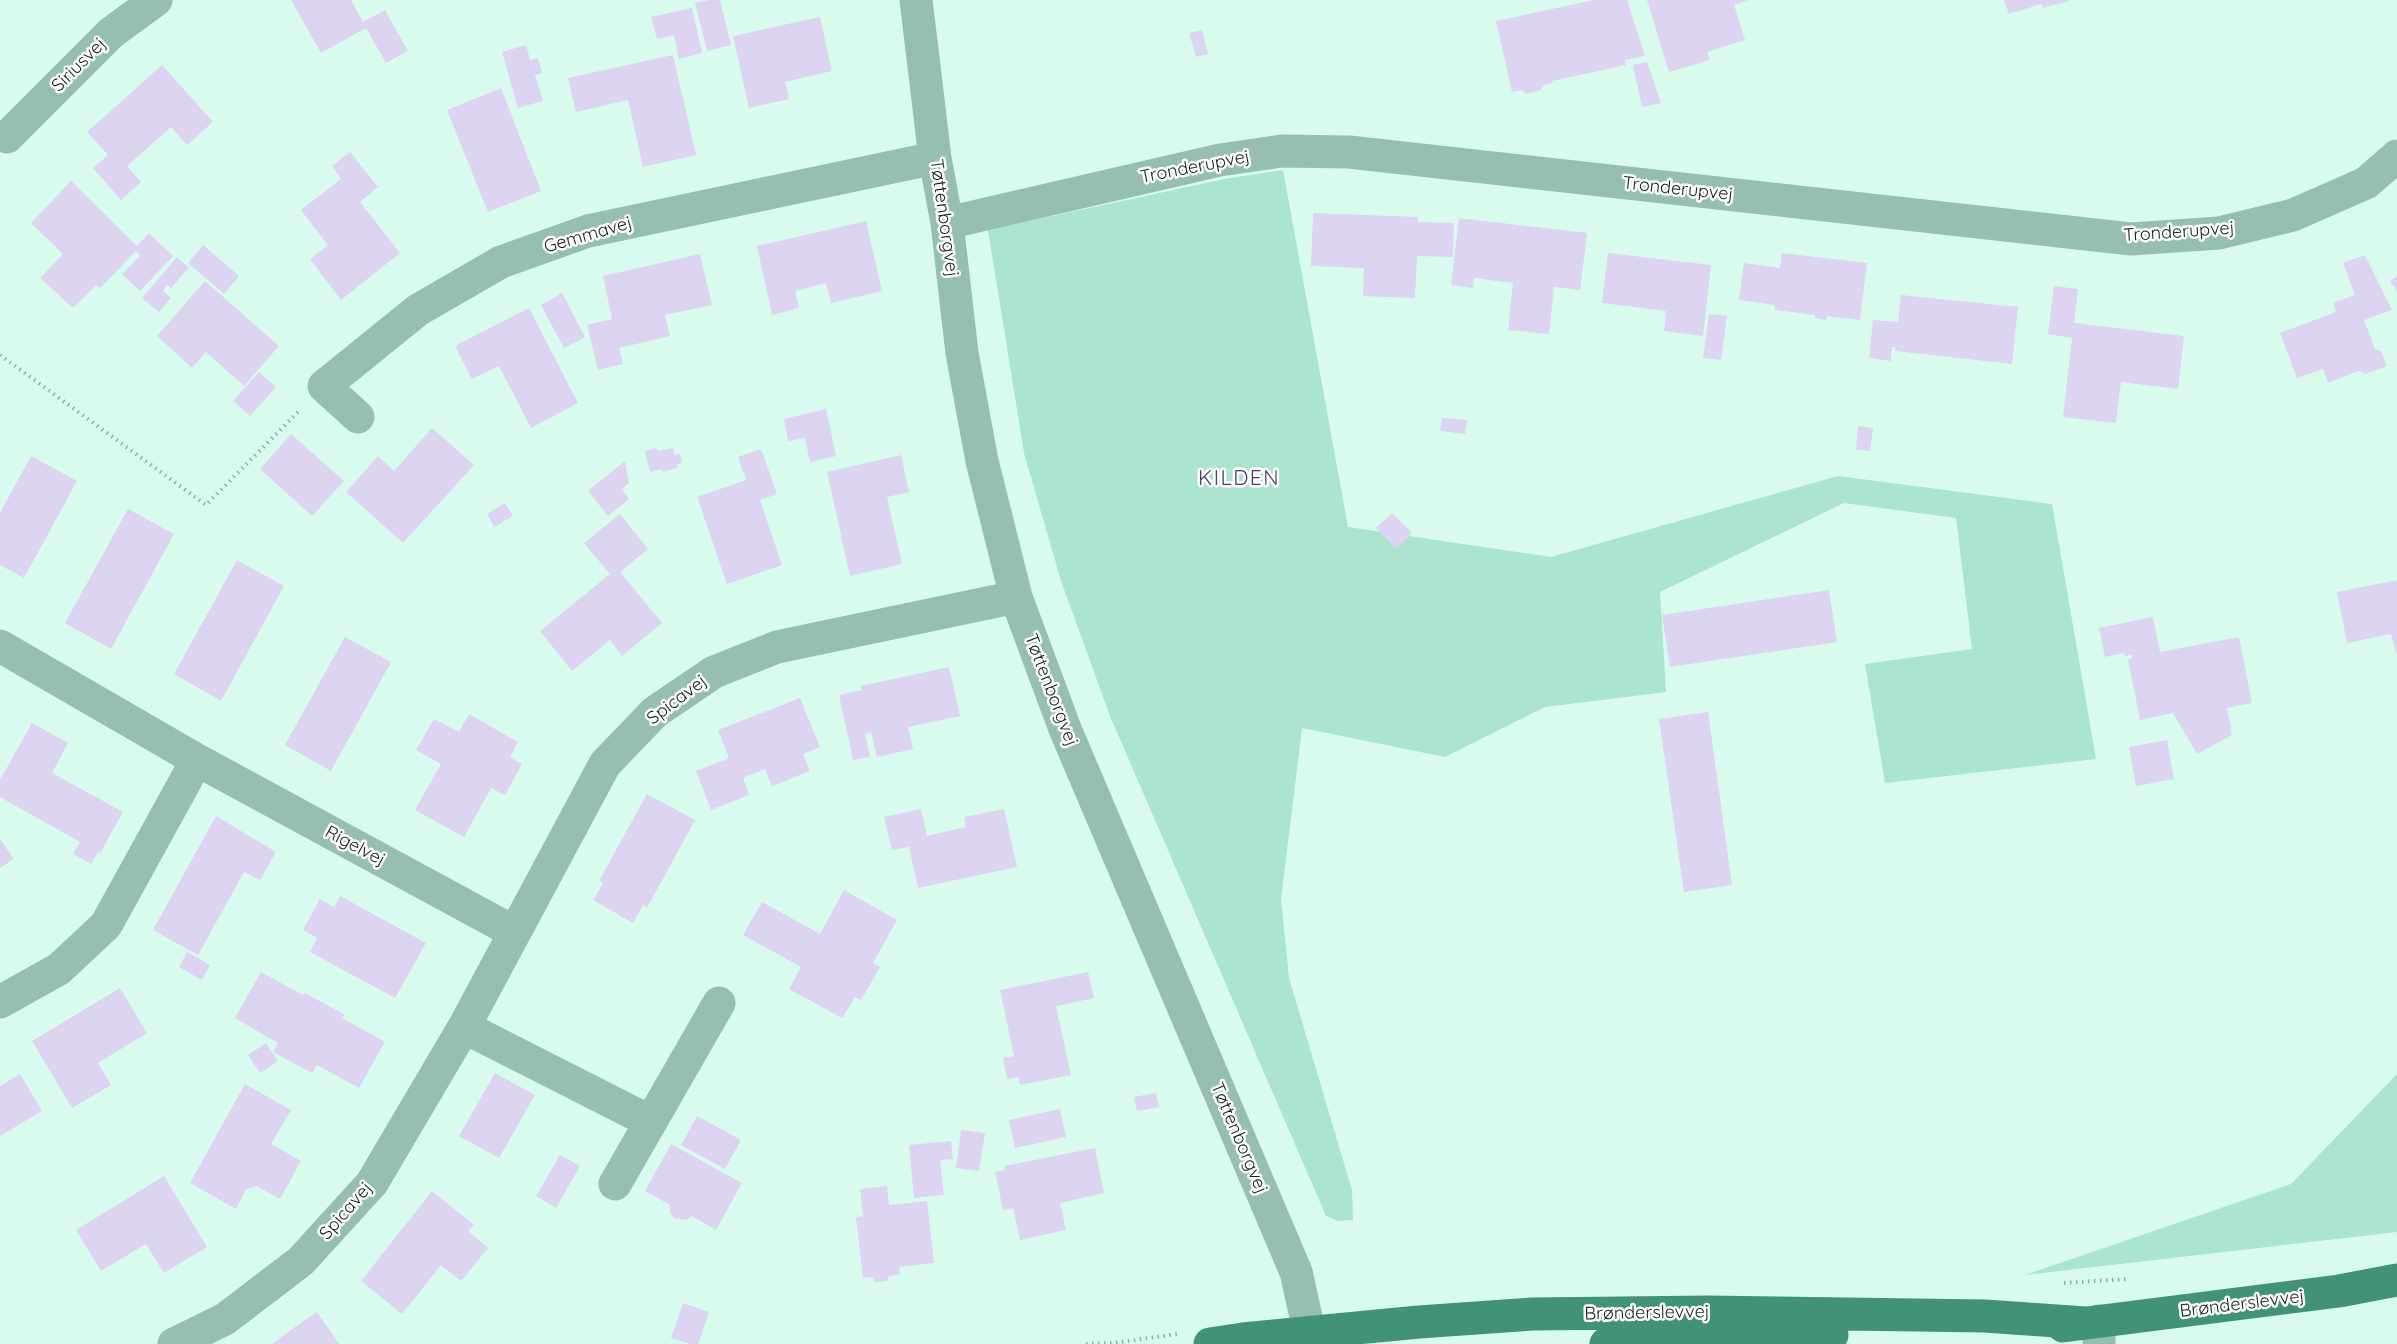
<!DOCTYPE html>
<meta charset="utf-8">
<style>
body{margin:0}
canvas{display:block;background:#d9fbee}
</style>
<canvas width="2397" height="1344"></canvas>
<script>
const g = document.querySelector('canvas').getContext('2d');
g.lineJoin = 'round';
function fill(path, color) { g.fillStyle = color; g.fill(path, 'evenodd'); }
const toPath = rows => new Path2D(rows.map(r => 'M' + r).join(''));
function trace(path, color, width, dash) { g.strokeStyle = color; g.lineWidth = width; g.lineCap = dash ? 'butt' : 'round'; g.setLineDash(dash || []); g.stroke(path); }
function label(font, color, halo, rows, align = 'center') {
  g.font = font + ' Quicksand,sans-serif'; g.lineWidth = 5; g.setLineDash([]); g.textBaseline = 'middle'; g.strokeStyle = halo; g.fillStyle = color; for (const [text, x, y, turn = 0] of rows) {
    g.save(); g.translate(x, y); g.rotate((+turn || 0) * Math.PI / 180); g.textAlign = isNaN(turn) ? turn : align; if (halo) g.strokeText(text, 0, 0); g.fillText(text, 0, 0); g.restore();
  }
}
fill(toPath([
 [1283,170,1348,527,1551,557,1838,476,2052,504,2096,759,1885,783,1865,664,1972,649,1956,518,1844,503,1660,592,1666,692,1545,707,1445,757,1302,728,1281,899,1289,978,1352,1190,1353,1220,1338,1221,1326,1216,1110,716,1061,581,1024,453,988,230,1224,179],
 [2397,1074,2397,1232,2025,1275,2291,1184]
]), '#abe4cf');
fill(toPath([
 [291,0,351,0,363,22,385,10,408,51,386,63,366,28,321,53],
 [709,0,720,0,731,45,707,51,695,3],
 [1594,0,1627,0,1645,56,1625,60,1626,65,1552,81,1552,83,1543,85,1541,90,1526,94,1522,90,1512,92,1496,21],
 [1647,0,1748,0,1734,5,1745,40,1707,52,1710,60,1669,72],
 [2004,0,2069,0,2069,1,2043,8,2041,4,2009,14],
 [692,8,702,53,679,59,674,35,657,39,651,17],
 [820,17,832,71,785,82,789,99,749,108,733,36],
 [1202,30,1208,54,1196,57,1189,33],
 [526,45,530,60,538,58,542,73,535,75,543,101,518,108,502,52],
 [673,55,696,155,643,167,628,100,576,112,568,78],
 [1647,62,1661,103,1642,107,1633,65],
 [162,65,213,122,187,145,171,127,127,166,141,182,121,200,93,168,108,155,87,132],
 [501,88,541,191,488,212,447,110],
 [350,152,378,187,360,202,400,253,341,300,310,259,328,245,301,210,341,179,332,166],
 [71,181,137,246,149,233,173,256,140,291,122,274,140,256,136,251,100,288,96,285,73,308,40,278,63,254,31,223],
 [1313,213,1418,217,1418,222,1454,223,1453,257,1417,256,1415,298,1363,296,1364,268,1311,266],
 [1459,218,1587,233,1580,290,1554,287,1549,334,1508,330,1513,283,1474,278,1473,288,1451,285],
 [866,221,882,291,831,303,826,283,795,291,799,308,772,315,757,246],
 [203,245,239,276,224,294,188,263],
 [1608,253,1711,265,1703,336,1664,331,1666,311,1602,303],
 [1782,253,1867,263,1860,320,1827,316,1826,320,1815,318,1815,315,1775,310,1775,305,1739,300,1744,263,1780,268],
 [700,254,712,305,665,315,670,336,619,348,623,364,598,370,587,325,612,319,603,276],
 [2365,255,2392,310,2364,320,2375,349,2381,351,2387,366,2365,374,2359,371,2328,383,2323,369,2297,378,2280,333,2336,312,2333,303,2355,295,2343,263],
 [177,257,189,268,171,288,167,285,163,291,171,298,159,312,142,298],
 [2397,276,2397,291,2390,281],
 [205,281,279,346,244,386,206,352,192,368,157,336],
 [2054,286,2078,289,2074,323,2184,336,2178,389,2121,382,2116,423,2063,417,2072,338,2048,334],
 [562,293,585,337,564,348,541,305],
 [1901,295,2018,307,2012,364,1895,351,1895,347,1892,347,1891,361,1869,358,1873,320,1898,322],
 [529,308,578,403,531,428,499,366,472,379,455,346],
 [1709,314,1727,316,1721,360,1703,358],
 [259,372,276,387,250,416,233,401],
 [826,409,836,456,810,462,805,438,788,441,784,419],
 [1442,418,1467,420,1465,434,1440,431],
 [1858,426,1873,428,1870,451,1856,450],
 [432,428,474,465,403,543,346,492,378,456,394,471],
 [291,434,344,481,312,516,260,469],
 [656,448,658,451,673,448,675,455,680,454,682,463,677,464,678,468,663,472,662,469,650,472,645,451],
 [761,449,777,494,760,500,782,565,727,584,697,497,746,480,738,457],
 [901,455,909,492,887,497,902,564,850,576,827,472],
 [31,456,77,481,24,578,0,565,0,513],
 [625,461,629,483,622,489,629,499,608,516,588,491],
 [505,503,513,516,494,527,487,514],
 [128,509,174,534,111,649,65,623],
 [1392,513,1412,533,1396,549,1376,528],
 [620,514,648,549,620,572,662,623,622,656,610,640,572,671,540,631,610,574,584,543],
 [237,560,284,586,221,701,174,674],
 [2397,580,2397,656,2391,634,2347,643,2337,592],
 [1829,590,1837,642,1670,667,1662,615],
 [2153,617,2160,652,2239,637,2252,703,2227,708,2232,735,2197,754,2173,713,2140,720,2128,659,2132,658,2132,655,2125,656,2124,653,2105,657,2099,628],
 [345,637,391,662,331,771,285,745],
 [949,667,960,716,908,727,913,749,877,757,871,732,865,734,870,757,853,760,839,695,862,690,861,686],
 [800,698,820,747,803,754,810,771,772,786,765,769,743,778,749,795,711,810,696,771,729,758,718,730],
 [1708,712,1732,885,1684,892,1659,719],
 [469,714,518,742,510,757,522,764,505,795,491,788,464,837,415,810,441,764,416,750,434,719,459,732],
 [32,723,68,743,52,773,123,812,100,853,98,852,91,864,73,854,80,842,0,797,0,780],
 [2167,740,2174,779,2136,786,2129,747],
 [647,794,695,820,647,908,643,905,633,923,593,900,603,883,599,881],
 [921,809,927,836,966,827,964,817,1004,809,1017,867,918,888,909,847,892,850,884,817],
 [216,816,276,852,260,880,244,872,198,955,153,930],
 [0,839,14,859,0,868],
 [844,890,897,920,873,963,880,967,861,1000,855,997,842,1018,789,989,801,967,743,935,762,902,820,934],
 [340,896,426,943,395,998,310,952,317,938,303,930,320,899,334,907],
 [187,952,210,965,202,980,179,967],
 [261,972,303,995,305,993,345,1015,342,1018,385,1042,359,1088,317,1065,312,1073,273,1052,278,1043,235,1018],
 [1088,972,1094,998,1056,1006,1071,1075,1020,1085,1018,1077,1007,1079,1003,1058,1014,1056,1000,990],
 [120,988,147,1033,98,1063,111,1085,72,1108,32,1041],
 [266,1043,278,1061,260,1073,248,1055],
 [495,1073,535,1095,499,1158,459,1136],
 [20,1074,42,1111,0,1136,0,1086],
 [245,1084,291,1110,271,1144,301,1161,280,1199,257,1186,246,1189,236,1209,190,1183],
 [1156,1093,1159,1107,1137,1111,1134,1097],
 [1060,1109,1066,1137,1015,1148,1009,1120],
 [697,1116,741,1140,725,1169,681,1145],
 [961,1130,985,1133,979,1171,956,1168],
 [951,1141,953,1159,940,1160,944,1195,914,1198,909,1145],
 [671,1144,742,1183,716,1230,692,1216,686,1220,674,1218,670,1213,670,1205,645,1191],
 [1095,1148,1104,1193,1060,1203,1066,1230,1020,1240,1013,1208,1003,1210,995,1172,1005,1170,1005,1166],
 [560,1155,580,1166,556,1208,536,1196],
 [164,1176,207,1247,164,1273,146,1244,101,1271,76,1230],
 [887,1186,889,1205,927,1201,934,1263,899,1267,900,1274,889,1276,887,1281,875,1282,873,1277,863,1278,856,1217,863,1216,860,1189],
 [432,1191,474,1225,468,1231,488,1248,461,1281,441,1265,402,1314,361,1281],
 [683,1303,709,1312,698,1344,690,1344,671,1338],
 [317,1312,339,1344,272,1344,299,1324]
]), '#dcd4f0');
trace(toPath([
 [0,355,206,505,300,410],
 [2064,1283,2126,1279],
 [1086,1344,1113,1343,1177,1334]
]), '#93ada3', 4, [1.5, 4.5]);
trace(toPath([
 [916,0,935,158,947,223,962,353,982,461,1016,597,1065,729,1296,1272,1312,1344],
 [7,137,111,33,156,0],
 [947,223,1220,160,1282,151,1349,152,2131,239,2219,233,2293,215,2366,183,2397,156],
 [358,417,324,386,418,310,501,262,588,231,935,158],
 [0,646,197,760,514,932],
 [0,1002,59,969,106,925,197,760],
 [464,1027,651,1122],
 [615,1184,719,1003],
 [2099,1321,2099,1344],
 [174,1344,225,1319,301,1261,372,1183,464,1027,605,764,655,712,714,672,777,647,1016,597]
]), '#97bfb0', 33);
trace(toPath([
 [2063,1326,2339,1291,2397,1280],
 [1210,1344,1243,1339,1419,1322,1533,1314,1708,1312,1985,1316,2085,1323],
 [1606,1344,1639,1339,1832,1335]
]), '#419279', 33);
label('18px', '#131f1b', '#fff', [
 ["Siriusvej",79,65,-45],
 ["Tronderupvej",1195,167,-11],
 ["Tronderupvej",1678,189,6],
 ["Tøttenborgvej",944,218,82],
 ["Tronderupvej",2179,232,-4],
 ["Gemmavej",588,235,-16],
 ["Tøttenborgvej",1051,690,69],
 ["Spicavej",677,700,-37],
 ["Rigelvej",355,846,28],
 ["Tøttenborgvej",1239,1138,67],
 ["Spicavej",346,1211,-49],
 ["Brønderslevvej",2242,1304,-7],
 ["Brønderslevvej",1647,1313,-1]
]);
g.letterSpacing = '1.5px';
label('21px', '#4d3773', '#fff', [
 ["KILDEN",1239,479]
]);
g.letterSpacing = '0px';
</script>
